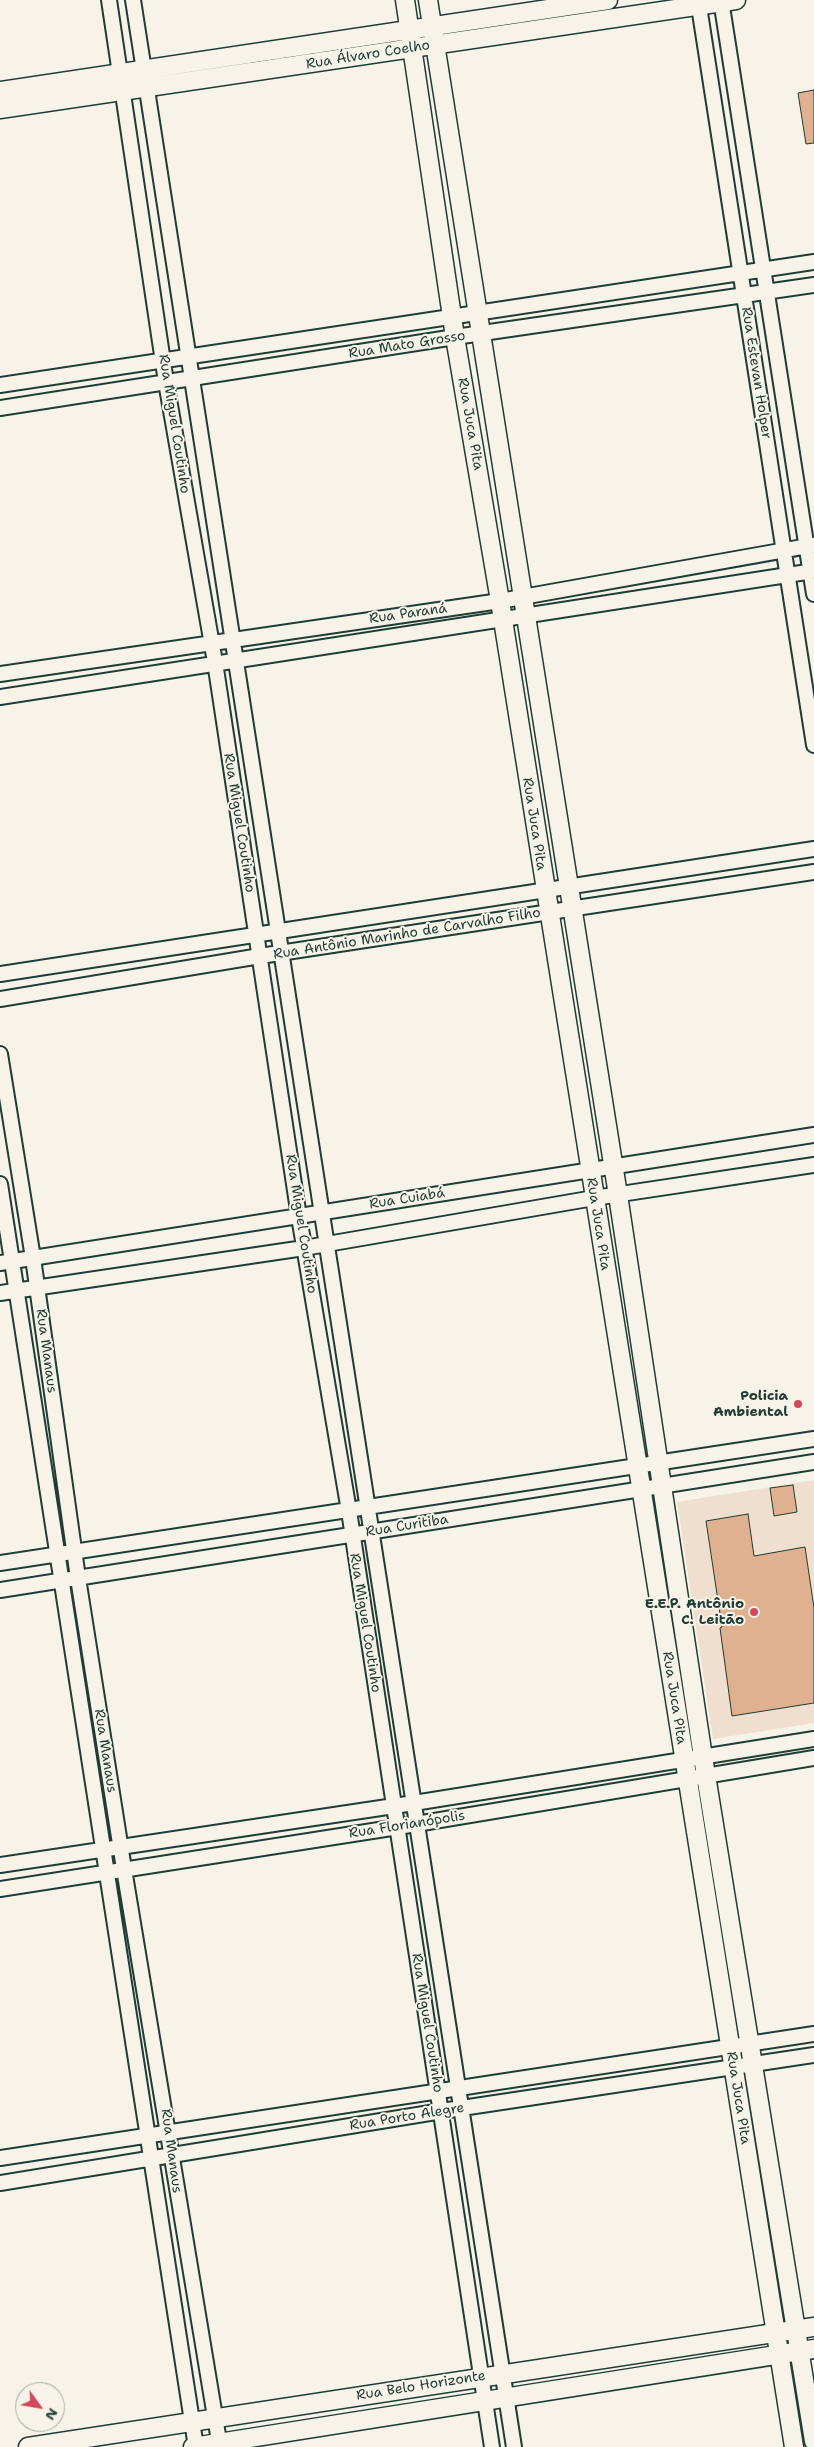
<!DOCTYPE html>
<meta charset="utf-8">
<style>
body{margin:0}
#map{position:relative;width:814px;height:2447px;overflow:hidden;background:#f7f3e8;font-family:"Shantell Sans",sans-serif}
canvas{display:block}
.north{position:absolute;left:15px;top:2382px;width:50px;height:50px;box-sizing:border-box;background:#f7f3e8;border:1px solid #a1aaa0;border-radius:50%;rotate:122deg;font-size:14px;font-weight:700;line-height:20px;text-align:center;color:#1f3d34}
.north::after{content:'';display:block;margin:auto;width:18px;height:22px;background:#d1495b;clip-path:polygon(50% 0,100% 100%,50% 72%,0 100%)}
</style>
<div id="map">
<canvas width="814" height="2447"></canvas>
<div class="north">N</div>
</div>
<script>
const g = document.querySelector('canvas').getContext('2d');
g.lineJoin = 'round';
function fill(path, color) { g.fillStyle = color; g.fill(path, 'evenodd'); }
const toPath = rows => new Path2D(rows.map(r => 'M' + r).join(''));
function trace(path, color, width, dash) { g.strokeStyle = color; g.lineWidth = width; g.lineCap = dash ? 'butt' : 'round'; g.setLineDash(dash || []); g.stroke(path); }
function label(font, color, halo, rows, align = 'center') {
  g.font = font + ' "Shantell Sans",sans-serif'; g.lineWidth = 4; g.setLineDash([]); g.textBaseline = 'middle'; g.strokeStyle = halo; g.fillStyle = color; for (const [text, x, y, turn = 0] of rows) {
    g.save(); g.translate(x, y); g.rotate((+turn || 0) * Math.PI / 180); g.textAlign = isNaN(turn) ? turn : align; if (halo) g.strokeText(text, 0, 0); g.fillText(text, 0, 0); g.restore();
  }
}
fill(toPath([
 [814,1480,814,1723,713,1739,677,1502]
]), '#f0dfce');
const building = toPath([
 [814,90,814,143,806,144,798,93,814,90],
 [793,1485,797,1512,774,1516,770,1488,793,1485],
 [748,1514,754,1556,805,1547,814,1608,814,1703,732,1716,720,1628,722,1627,706,1521,748,1514]
]);
fill(building, '#dfb190');
trace(building, '#1f3d34', 1);
const minor = toPath([
 [109,0,166,382,215,662,299,1217,349,1511,492,2447],
 [133,0,514,2447],
 [698,0,814,745],
 [721,0,814,594],
 [0,385,814,262],
 [0,408,455,337,814,285],
 [0,674,500,601,814,545],
 [0,697,814,571],
 [0,974,814,849],
 [0,999,260,956,814,872],
 [0,1054,33,1258,78,1578,124,1869,220,2447],
 [0,1184,196,2447],
 [0,1263,814,1135],
 [0,1293,304,1248,594,1198,814,1165],
 [0,1563,814,1439],
 [0,1590,814,1462],
 [0,1865,414,1803,814,1739],
 [0,1889,398,1827,814,1758],
 [0,2158,814,2034],
 [0,2183,442,2111,814,2055]
]);
const tertiary = toPath([
 [405,0,455,337,500,601,794,2447],
 [428,0,618,1195,703,1757,814,2441],
 [0,91,608,0],
 [0,109,736,0],
 [28,2447,814,2327],
 [193,2447,814,2349]
]);
trace(minor, '#1f3d34', 18);
trace(tertiary, '#1f3d34', 21);
trace(minor, '#f7f3e8', 14);
trace(tertiary, '#f7f3e8', 18);
for (const [x, y, r, color] of [
 [798,1404,5,"#d1495b"],
 [754,1612,5,"#d1495b"]
]) { const dot = new Path2D(); dot.arc(x, y, r, 0, 2 * Math.PI); g.fillStyle = color; g.fill(dot); trace(dot, '#f7f3e8', 2); }
label('14px', '#1f3d34', '#f7f3e8', [
 ["Rua Álvaro Coelho",368,55,-9],
 ["Rua Mato Grosso",407,345,-9],
 ["Rua Estevan Holper",756,373,81],
 ["Rua Miguel Coutinho",174,424,81],
 ["Rua Juca Pita",470,424,80],
 ["Rua Paraná",408,614,-8],
 ["Rua Miguel Coutinho",239,823,81],
 ["Rua Juca Pita",534,824,81],
 ["Rua Antônio Marinho de Carvalho Filho",407,934,-9],
 ["Rua Cuiabá",407,1199,-9],
 ["Rua Miguel Coutinho",301,1224,81],
 ["Rua Juca Pita",598,1224,81],
 ["Rua Manaus",46,1351,82],
 ["Rua Curitiba",407,1526,-9],
 ["Rua Miguel Coutinho",365,1623,81],
 ["Rua Juca Pita",674,1698,81],
 ["Rua Manaus",105,1751,81],
 ["Rua Florianópolis",407,1825,-9],
 ["Rua Miguel Coutinho",427,2023,81],
 ["Rua Juca Pita",738,2098,81],
 ["Rua Porto Alegre",407,2117,-9],
 ["Rua Manaus",171,2151,82],
 ["Rua Belo Horizonte",421,2386,-9]
]);
label('bold 14px', '#1f3d34', '#f7f3e8', [
 ["Policia",788,1396],
 ["Ambiental",788,1412],
 ["E.E.P. Antônio",744,1604],
 ["C. Leitão",744,1620]
], 'right');
</script>
